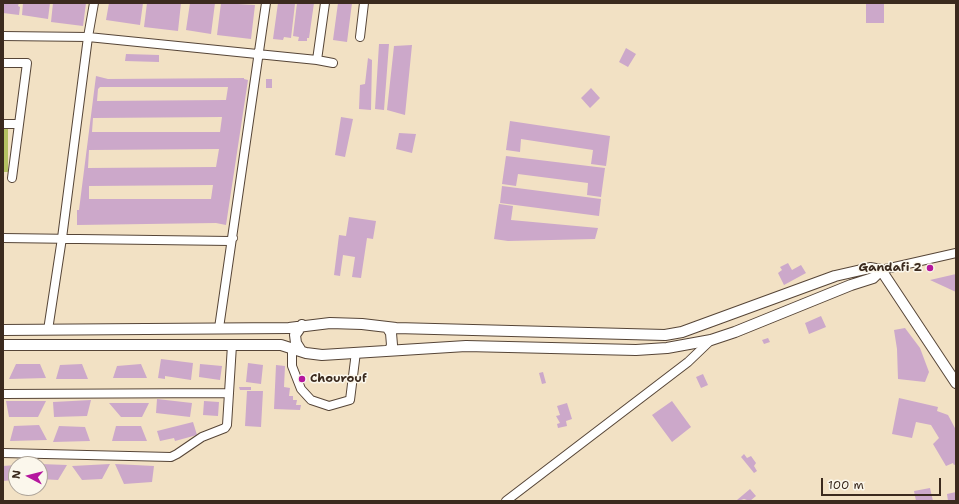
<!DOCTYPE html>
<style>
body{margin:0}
#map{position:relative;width:959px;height:504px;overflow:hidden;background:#f2e1c4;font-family:"Shantell Sans",sans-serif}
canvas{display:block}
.frame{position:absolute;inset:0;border:4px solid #3b2a1e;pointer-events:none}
.north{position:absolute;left:8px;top:456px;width:40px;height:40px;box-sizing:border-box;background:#fbf7ec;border:1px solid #aea59a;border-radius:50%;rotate:277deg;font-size:11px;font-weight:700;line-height:16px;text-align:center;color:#3b2a1e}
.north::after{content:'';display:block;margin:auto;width:14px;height:18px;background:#b5179e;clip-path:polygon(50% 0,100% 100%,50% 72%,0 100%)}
.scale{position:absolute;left:821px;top:478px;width:120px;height:18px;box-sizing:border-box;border:2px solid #3b2a1e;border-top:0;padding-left:5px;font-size:12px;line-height:14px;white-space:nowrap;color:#3b2a1e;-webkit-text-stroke:3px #fbf7ec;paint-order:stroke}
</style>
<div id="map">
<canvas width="959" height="504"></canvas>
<div class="frame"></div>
<div class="north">N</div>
<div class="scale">100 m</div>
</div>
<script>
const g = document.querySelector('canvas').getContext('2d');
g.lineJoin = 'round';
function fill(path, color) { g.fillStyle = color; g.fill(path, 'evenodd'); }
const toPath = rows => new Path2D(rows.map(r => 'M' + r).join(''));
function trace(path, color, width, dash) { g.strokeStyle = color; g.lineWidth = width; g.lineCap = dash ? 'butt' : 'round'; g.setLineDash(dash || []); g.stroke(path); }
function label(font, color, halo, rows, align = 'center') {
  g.font = font + ' "Shantell Sans",sans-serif'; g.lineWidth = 3; g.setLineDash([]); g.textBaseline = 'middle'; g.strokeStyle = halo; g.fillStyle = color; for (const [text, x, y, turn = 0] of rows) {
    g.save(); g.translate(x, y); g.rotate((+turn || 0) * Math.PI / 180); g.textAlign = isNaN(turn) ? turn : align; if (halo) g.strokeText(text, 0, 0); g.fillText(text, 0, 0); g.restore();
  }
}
fill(toPath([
 [3,127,8,127,8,172,3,172]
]), '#b5c163');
fill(toPath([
 [3,3,19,3,18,6,20,7,19,15,3,13],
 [23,3,50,3,48,19,22,15],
 [53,3,86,3,83,26,51,22],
 [109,3,143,3,140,25,106,20],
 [147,3,181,3,178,31,144,27],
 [190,3,215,3,211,34,186,30],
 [221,3,255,5,251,39,217,35],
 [278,3,295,4,291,38,284,37,283,40,273,39],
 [297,3,314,3,309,38,307,38,307,41,298,41,299,37,293,36],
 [338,3,352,3,347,42,333,40],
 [866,3,884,3,884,23,866,23],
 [379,44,389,44,384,110,375,109],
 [412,45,405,115,387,110,394,46],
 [626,48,636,54,628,67,619,62],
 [126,54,159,55,159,62,125,61],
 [368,58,372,60,371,110,359,109,360,85,365,84],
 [96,76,108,79,244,78,244,79,248,80,226,225,216,223,77,225,77,210,79,210],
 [100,87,228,87,226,100,97,101,98,89],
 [222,117,220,132,92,132,93,118],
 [219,149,216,167,88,168,89,150],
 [213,185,211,199,89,199,89,186],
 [266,79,272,79,272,88,266,88],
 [591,88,600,98,590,108,581,98],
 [341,117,353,119,345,157,335,155],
 [510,121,610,136,606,166,591,164,593,150,521,139,520,152,506,150],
 [399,133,416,134,412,153,396,149],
 [506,156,605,168,601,197,587,195,588,183,518,174,516,186,502,184],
 [502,186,601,199,599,216,500,203],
 [499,204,513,206,511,220,598,228,595,239,508,241,494,239],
 [349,217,376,221,373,239,367,238,361,278,352,277,355,257,343,255,340,276,334,275,339,235,346,236],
 [788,263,792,270,801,265,806,273,784,285,778,273,782,270,780,267],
 [956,274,956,292,930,280],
 [821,316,826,327,809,334,805,323],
 [905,328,920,348,929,372,925,382,898,379,897,349,894,330],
 [768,338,770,342,764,344,762,340],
 [161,359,193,363,191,380,165,376,165,379,158,378],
 [248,363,263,365,261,384,246,382],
 [16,364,40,364,46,378,9,379],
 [82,364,88,379,56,379,60,365],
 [141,364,147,378,113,378,117,366],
 [200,364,222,366,220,380,199,377],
 [276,365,285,366,284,387,290,388,289,396,293,396,293,400,297,400,296,405,301,405,300,410,274,409],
 [543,372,546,383,542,384,539,373],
 [703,374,708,385,701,388,696,377],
 [239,387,251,387,251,390,240,390],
 [247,391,263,391,261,427,245,426],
 [899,398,938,407,937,411,948,415,956,430,956,464,954,465,953,463,946,466,933,444,939,438,931,425,916,422,912,438,892,434],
 [157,399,192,403,190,417,156,413],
 [91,400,87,416,54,417,53,402],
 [6,401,46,401,38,417,9,417],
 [204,401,219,402,218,416,203,415],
 [672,401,691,427,672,442,652,415],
 [109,403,149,403,142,417,121,417],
 [567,403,572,419,566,421,567,426,558,428,557,424,560,423,556,416,560,415,557,406],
 [193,422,197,435,175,441,174,438,160,441,157,431],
 [39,425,47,440,10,441,14,426],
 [59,426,85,427,90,441,53,442],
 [116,426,141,426,147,441,112,441],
 [744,454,747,458,751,456,756,463,754,466,757,471,754,473,741,457],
 [40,464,67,465,58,480,40,479],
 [110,464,102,479,82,480,72,466],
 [115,464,154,466,152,482,124,484],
 [16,465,16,475,13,480,3,481,3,466],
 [930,488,933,501,916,501,914,491],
 [750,489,756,496,750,501,744,499,738,501,737,500],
 [956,492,956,501,948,501,947,494]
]), '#cca8ca');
const minor = toPath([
 [3,36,88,37,317,60,333,63],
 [360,37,364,3],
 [317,60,325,3],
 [3,63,27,63,12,178],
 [3,124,19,124],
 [3,238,230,241,233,238],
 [881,270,956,253],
 [219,328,266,3],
 [48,330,62,238,88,37,94,3],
 [292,349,292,366,301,389,311,400,329,406,350,400,356,352],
 [3,394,229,393],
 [3,453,171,457,177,454,202,437,225,428,227,425,232,345],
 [506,501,688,362,711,340]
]);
const major = toPath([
 [387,327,391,333,392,345,390,350],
 [3,330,289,328,330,323,362,324,396,328,665,335,682,332,835,276,870,268,881,270,956,383],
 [3,345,281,345,306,353,322,355,466,346,636,350,667,348,711,340,735,332,851,285,873,278,881,270],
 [301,351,296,343,295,335,302,325]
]);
trace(minor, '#564537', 10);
trace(major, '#564537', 12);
trace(minor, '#fff', 8);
trace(major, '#fff', 10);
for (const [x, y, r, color] of [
 [930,268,4,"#b5179e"],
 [302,379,4,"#b5179e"]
]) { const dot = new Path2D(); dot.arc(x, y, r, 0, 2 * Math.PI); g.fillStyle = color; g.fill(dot); trace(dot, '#fbf7ec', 1.5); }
label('bold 12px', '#3b2a1e', '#fbf7ec', [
 ["Gandafi 2",922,268],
 ["Chourouf",310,379,"left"]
], 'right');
</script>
